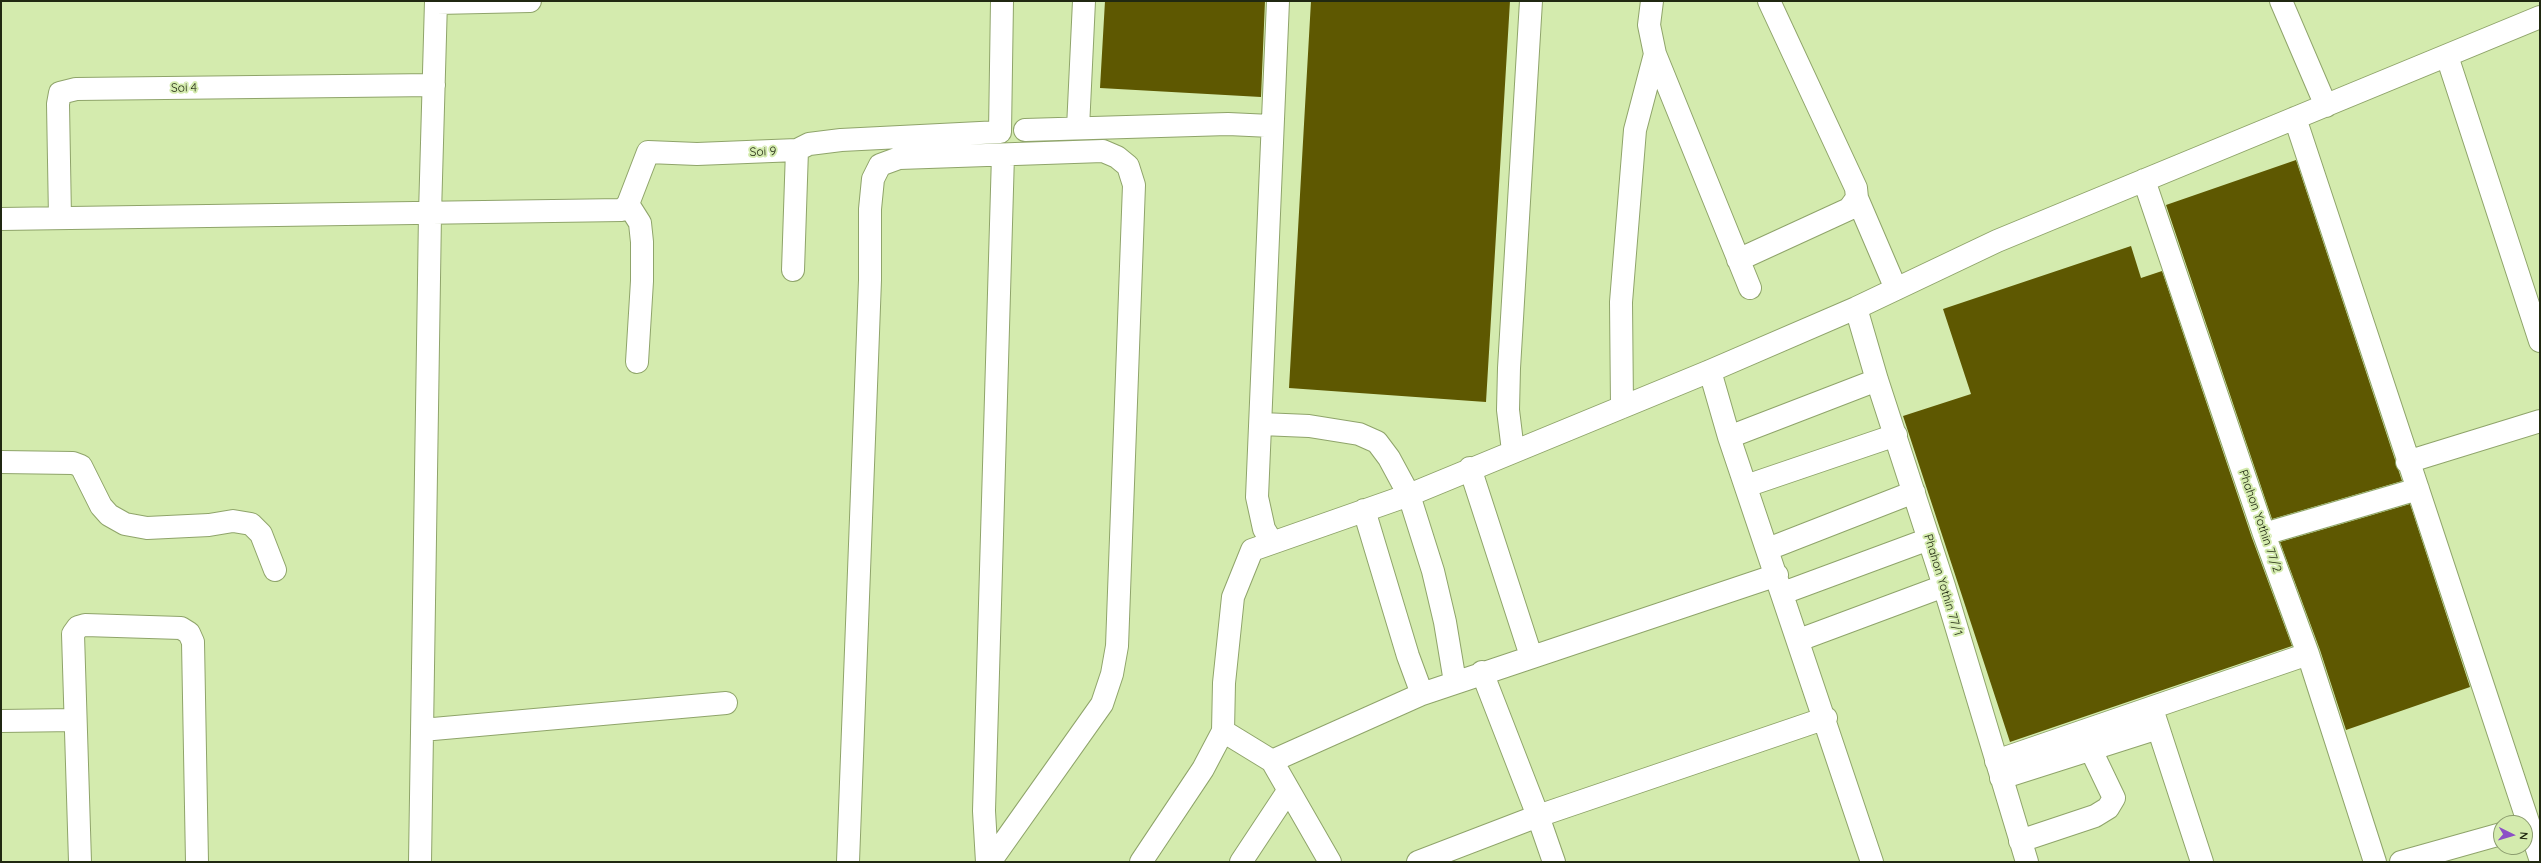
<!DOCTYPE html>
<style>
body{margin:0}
#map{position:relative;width:2541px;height:863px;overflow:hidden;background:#d4ebae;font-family:Quicksand,sans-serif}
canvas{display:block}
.frame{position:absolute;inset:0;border:2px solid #202811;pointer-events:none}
.north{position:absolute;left:2493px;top:815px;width:40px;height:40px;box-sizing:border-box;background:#d4ebae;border:1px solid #8c9d6f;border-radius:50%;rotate:95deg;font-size:11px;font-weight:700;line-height:16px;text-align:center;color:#202811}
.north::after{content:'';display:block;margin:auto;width:14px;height:18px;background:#8c50c6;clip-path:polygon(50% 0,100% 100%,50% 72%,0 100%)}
</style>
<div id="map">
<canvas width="2541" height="863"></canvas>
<div class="frame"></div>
<div class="north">N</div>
</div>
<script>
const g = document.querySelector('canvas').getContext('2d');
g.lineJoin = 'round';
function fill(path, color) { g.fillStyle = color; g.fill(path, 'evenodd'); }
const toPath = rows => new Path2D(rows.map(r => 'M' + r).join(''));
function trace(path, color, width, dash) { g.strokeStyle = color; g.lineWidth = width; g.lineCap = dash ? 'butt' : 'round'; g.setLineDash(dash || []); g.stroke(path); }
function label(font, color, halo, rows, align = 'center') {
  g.font = font + ' Quicksand,sans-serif'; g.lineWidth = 4; g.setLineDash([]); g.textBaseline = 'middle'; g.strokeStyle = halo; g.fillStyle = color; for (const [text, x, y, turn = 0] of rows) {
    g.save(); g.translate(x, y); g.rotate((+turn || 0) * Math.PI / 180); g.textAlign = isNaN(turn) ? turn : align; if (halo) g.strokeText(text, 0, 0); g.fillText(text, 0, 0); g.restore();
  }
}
fill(toPath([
 [1105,1,1265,1,1261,97,1100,88],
 [1311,1,1510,1,1486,402,1289,388],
 [2296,160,2402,481,2272,519,2166,205],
 [2131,246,2141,278,2162,271,2252,538,2292,646,2010,742,1903,416,1971,394,1943,309],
 [2410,504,2470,687,2346,730,2320,650,2280,542]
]), '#5e5801');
const minor = toPath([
 [1652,1,1649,25,1655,54,1750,288],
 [2281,1,2326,106],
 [437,3,530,1],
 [2447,56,2540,341],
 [2295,118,2540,858],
 [1078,128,1084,1],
 [1025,130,1228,124,1271,126],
 [2144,180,2264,534,2308,654,2375,862],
 [1857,198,1896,289],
 [628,204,640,223,642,242,642,281,637,362],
 [60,218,58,104,60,93,76,89,434,85],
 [1,219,622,210,628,204,648,152,697,154,797,150,809,144,841,140,1000,132,1002,1],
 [1738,260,1849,209,1857,198,1856,188,1769,1],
 [793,270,797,150],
 [1856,308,1877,380,1944,586,2027,862],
 [1710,371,1729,437,1872,862],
 [1622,407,1621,302,1635,130,1655,54],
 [1261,424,1309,426,1359,434,1377,442,1389,458,1409,495,1433,571,1445,622,1455,682],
 [1729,437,1877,380],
 [1513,451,1508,410,1509,368,1531,1],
 [1,462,73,463,81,466,101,506,109,515,125,524,147,528,209,525,233,521,251,524,261,534,275,570],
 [2407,462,2540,421],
 [1470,468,1531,656],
 [1746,486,1896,435],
 [1364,510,1408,656,1422,694],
 [2264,534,2418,489],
 [1272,542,1264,529,1257,497,1278,1],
 [1768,549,1914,492],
 [1783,593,1929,539],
 [1799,640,1944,586],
 [1482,672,1538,816,1554,862],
 [2154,715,2202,862],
 [1,721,75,720],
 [422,730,726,703],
 [1272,761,1422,694,1777,575],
 [1996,761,2308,654],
 [2001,778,2158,728],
 [2020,841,2095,816,2108,808,2114,798,2090,748],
 [80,862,73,634,78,627,85,625,181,628,189,633,193,642,197,862],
 [420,862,430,214,436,1],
 [848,862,870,280,870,209,873,179,880,165,899,158,1103,151,1117,157,1128,166,1134,185,1117,646,1112,674,1102,704,990,862],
 [987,862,984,811,1003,155],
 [1141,862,1203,769,1223,731],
 [1241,862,1288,791],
 [1330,862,1272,761,1223,731,1224,683,1233,597,1252,550,1409,495,1710,371,1856,308,1997,241,2540,17],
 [1418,862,1538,816,1826,718],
 [2401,862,2501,834]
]);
trace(minor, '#8fa46a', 24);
trace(minor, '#fff', 22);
label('12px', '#202811', '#d4ebae', [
 ["Soi 4",184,88,-1],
 ["Soi 9",763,152,-2],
 ["Phahon Yothin 77/2",2260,521,71],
 ["Phahon Yothin 77/1",1943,585,73]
]);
</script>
